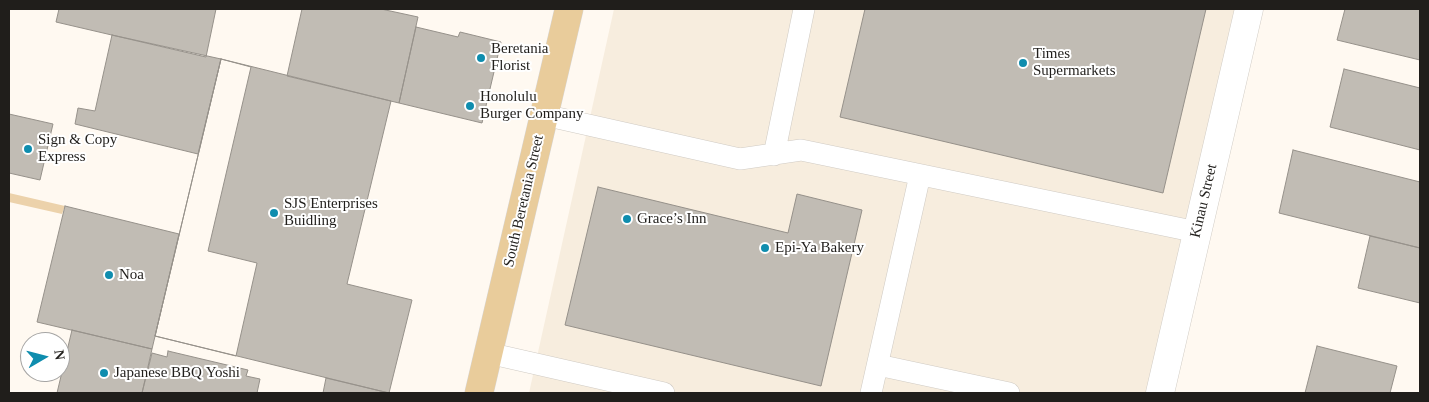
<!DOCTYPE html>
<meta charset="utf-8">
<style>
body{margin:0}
#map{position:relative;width:1429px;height:402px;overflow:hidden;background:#fff9f1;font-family:"Times New Roman",serif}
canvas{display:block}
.frame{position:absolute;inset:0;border:10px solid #201e1b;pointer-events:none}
.north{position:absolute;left:20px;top:332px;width:50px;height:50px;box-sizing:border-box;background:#fff;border:1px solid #a6a5a4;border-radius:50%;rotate:82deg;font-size:14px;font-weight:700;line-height:20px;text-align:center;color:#201e1b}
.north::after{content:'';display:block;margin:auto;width:18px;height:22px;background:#0f8dae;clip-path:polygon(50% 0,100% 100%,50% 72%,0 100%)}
</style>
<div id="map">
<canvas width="1429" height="402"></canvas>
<div class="frame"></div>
<div class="north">N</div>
</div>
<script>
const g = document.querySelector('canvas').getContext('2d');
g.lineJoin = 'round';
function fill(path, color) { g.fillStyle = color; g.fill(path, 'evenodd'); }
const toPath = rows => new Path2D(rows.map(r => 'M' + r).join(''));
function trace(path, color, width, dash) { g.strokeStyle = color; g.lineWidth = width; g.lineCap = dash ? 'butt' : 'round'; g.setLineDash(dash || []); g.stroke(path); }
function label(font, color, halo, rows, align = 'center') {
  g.font = font + ' "Times New Roman",serif'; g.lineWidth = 4; g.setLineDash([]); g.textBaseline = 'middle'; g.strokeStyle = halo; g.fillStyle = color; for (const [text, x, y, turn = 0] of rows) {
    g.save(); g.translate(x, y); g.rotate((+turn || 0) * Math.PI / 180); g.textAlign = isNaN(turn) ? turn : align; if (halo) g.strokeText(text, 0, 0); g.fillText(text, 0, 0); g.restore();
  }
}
fill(toPath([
 [614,9,1250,9,1161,393,529,393]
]), '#f7edde');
fill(toPath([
 [9,193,65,206,62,214,9,202]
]), '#ecd2ab');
const building = toPath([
 [59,9,216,9,206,57,56,22,59,9],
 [302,9,381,9,418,17,399,103,287,76,302,9],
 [865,9,1206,9,1163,193,840,117,865,9],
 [1345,9,1420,9,1420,60,1337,40,1345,9],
 [416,27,458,37,460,32,501,42,482,123,399,103,416,27],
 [112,35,221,59,198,154,75,124,78,108,95,111,112,35],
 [221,59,391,101,347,284,412,300,389,393,155,336,221,59],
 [221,59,251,67,208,251,257,263,236,356,155,336,221,59],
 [1344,69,1420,88,1420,150,1330,127,1344,69],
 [9,114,53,124,40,180,9,173,9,114],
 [1293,150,1420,182,1420,248,1279,213,1293,150],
 [598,187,788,233,797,194,862,210,821,386,565,325,598,187],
 [65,206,179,234,152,349,37,322,65,206],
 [1370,236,1420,248,1420,303,1358,288,1370,236],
 [72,330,152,349,142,393,57,393,72,330],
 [1317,346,1397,366,1390,393,1305,393,1317,346],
 [168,351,248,370,246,376,260,379,257,393,142,393,152,353,167,357,168,351],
 [326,378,389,393,391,393,323,393,326,378]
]);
fill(building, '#c1bcb4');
trace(building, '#96918a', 1);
const service = toPath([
 [544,115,740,159,801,150,1197,232],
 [774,155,804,9],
 [488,353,664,393],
 [878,365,1009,393],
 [871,393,920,175]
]);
const secondary = toPath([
 [1160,393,1249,9]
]);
const primary = toPath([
 [479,393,569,9]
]);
trace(service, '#d0cbc4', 22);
trace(secondary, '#d0cbc4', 29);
trace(primary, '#d7d6d6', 29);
trace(service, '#fff', 21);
trace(secondary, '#fff', 28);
trace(primary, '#e9cc9b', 28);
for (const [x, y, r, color] of [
 [481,58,5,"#0f8dae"],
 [1023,63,5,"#0f8dae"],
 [470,106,5,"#0f8dae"],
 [28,149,5,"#0f8dae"],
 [274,213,5,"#0f8dae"],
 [627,219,5,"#0f8dae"],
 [765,248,5,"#0f8dae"],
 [109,275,5,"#0f8dae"],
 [104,373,5,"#0f8dae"]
]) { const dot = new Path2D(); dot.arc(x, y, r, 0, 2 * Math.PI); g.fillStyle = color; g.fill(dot); trace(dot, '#fff', 2); }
label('15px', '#201e1b', '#fff', [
 ["Beretania",491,49],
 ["Florist",491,66],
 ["Times",1033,54],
 ["Supermarkets",1033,71],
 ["Honolulu",480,97],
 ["Burger Company",480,114],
 ["Sign & Copy",38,140],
 ["Express",38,157],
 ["SJS Enterprises",284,204],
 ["Buidling",284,221],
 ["Grace’s Inn",637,219],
 ["Epi-Ya Bakery",775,248],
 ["Noa",119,275],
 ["Japanese BBQ Yoshi",114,373]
], 'left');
label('15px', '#201e1b', '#fff', [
 ["South Beretania Street",524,201,-77],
 ["Kinau Street",1204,201,-77]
]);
</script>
